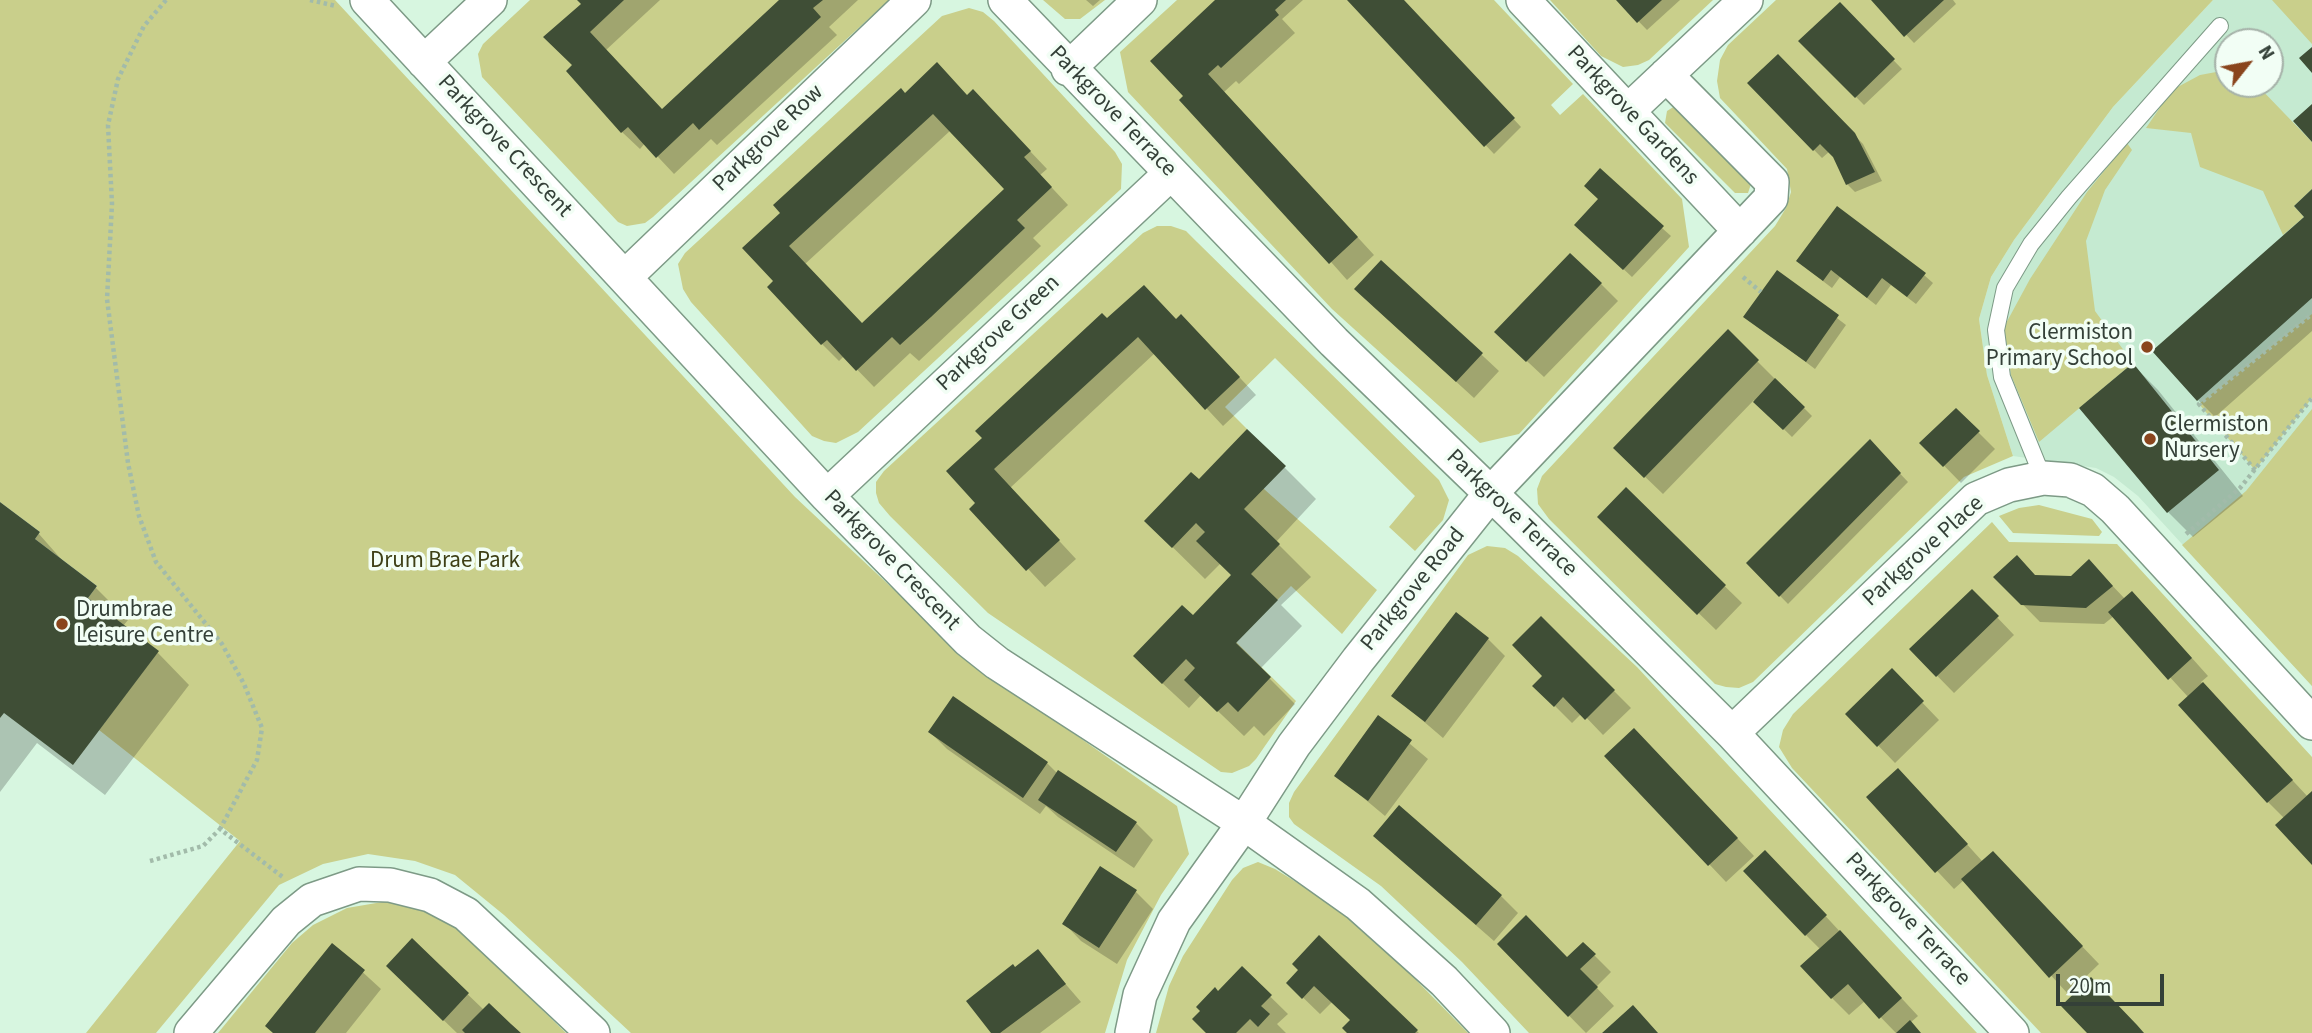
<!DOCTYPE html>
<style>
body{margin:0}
#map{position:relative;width:2312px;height:1033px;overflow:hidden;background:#d7f6e0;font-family:"Source Sans 3",sans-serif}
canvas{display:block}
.north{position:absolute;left:2214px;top:28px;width:70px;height:70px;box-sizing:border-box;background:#f2fef5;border:2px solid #a6b2a9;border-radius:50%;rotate:59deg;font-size:19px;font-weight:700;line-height:28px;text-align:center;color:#344038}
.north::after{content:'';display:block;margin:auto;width:24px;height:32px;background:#8a451d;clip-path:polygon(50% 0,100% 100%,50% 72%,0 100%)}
.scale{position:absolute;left:2056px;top:974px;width:108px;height:32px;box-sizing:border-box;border:4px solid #344038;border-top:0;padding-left:9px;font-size:21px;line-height:24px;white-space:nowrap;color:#344038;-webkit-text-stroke:5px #f2fef5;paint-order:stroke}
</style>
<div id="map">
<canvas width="2312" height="1033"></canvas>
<div class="north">N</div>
<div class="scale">20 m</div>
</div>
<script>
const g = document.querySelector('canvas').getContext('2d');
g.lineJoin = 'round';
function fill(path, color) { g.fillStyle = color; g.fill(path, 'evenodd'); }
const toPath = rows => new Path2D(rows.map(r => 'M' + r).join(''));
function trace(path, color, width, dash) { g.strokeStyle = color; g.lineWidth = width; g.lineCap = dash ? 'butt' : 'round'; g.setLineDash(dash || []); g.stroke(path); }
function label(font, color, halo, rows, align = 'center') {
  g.font = font + ' "Source Sans 3",sans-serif'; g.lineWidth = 7; g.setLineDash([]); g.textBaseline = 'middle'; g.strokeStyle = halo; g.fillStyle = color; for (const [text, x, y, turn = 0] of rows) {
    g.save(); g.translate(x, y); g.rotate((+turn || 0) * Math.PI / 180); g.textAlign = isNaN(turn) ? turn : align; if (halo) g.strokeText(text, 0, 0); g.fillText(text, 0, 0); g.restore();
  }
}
fill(toPath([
 [2213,0,2312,0,2312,686,2138,496,2114,477,2096,468,2013,456,1987,375,1979,319,1991,277,2014,240,2113,107],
 [2228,42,2270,42,2270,84,2228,84]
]), '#c5ead1');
fill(toPath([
 [0,0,335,0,795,497,969,660,1177,806,1189,854,1161,895,1127,960,1105,1033,631,1033,504,915,455,875,415,861,368,854,323,864,279,885,156,1033,86,1033,240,841,99,730,158,651,88,598,97,586,35,539,40,532,0,502],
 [530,0,889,0,653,217,645,223,627,226,618,222,482,77,478,54,483,44],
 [1043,0,1105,0,1080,19,1065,19],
 [1177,0,1494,0,1573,84,1551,105,1560,115,1583,94,1682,199,1689,247,1519,434,1480,443,1332,309,1128,92,1120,52],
 [1550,0,1713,0,1649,60,1638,65,1623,67,1601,56],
 [1776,0,2213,0,2113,107,2014,240,1991,277,1979,319,1987,375,2013,456,1964,477,1753,682,1739,688,1726,687,1715,684,1549,519,1538,504,1537,489,1542,476,1775,226,1786,208,1791,192,1787,169,1720,98,1717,81,1720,60,1728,45],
 [2272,0,2312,0,2312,44],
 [969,8,983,12,994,21,1115,152,1122,164,1121,189,858,432,836,443,824,441,812,436,691,302,683,289,678,264,685,253,942,16],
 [2227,70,2228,84,2256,84,2312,142,2312,189,2294,206,2304,217,2283,235,2263,191,2200,167,2191,133,2146,128,2172,90,2200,75],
 [1675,106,1752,181,1748,193,1735,193,1665,123,1667,111],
 [2127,143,2132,150,2105,190,2086,241,2095,311,2133,363,2039,442,2011,375,2004,327,2030,279,2087,192],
 [1157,226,1171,226,1186,231,1197,242,1439,480,1449,500,1443,520,1415,551,1389,527,1415,496,1275,358,1225,407,1247,429,1264,489,1377,590,1342,634,1291,586,1236,642,1296,701,1256,759,1249,766,1232,773,1221,772,988,613,890,516,879,503,876,493,876,482,884,471,1143,233],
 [2312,314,2312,398,2255,470,2199,404],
 [2312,409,2312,686,2182,545,2246,491],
 [2039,505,2092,519,2102,532,2099,536,2013,533,1999,516,2019,508],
 [1992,522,2009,542,2117,544,2312,757,2312,1033,2041,1033,1792,768,1779,747,1783,730,1793,714],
 [1487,546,1505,548,1518,556,1637,667,1977,1033,1529,1033,1462,962,1381,886,1294,824,1289,817,1289,803,1294,792,1468,555],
 [1258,862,1275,869,1340,909,1374,937,1468,1033,1156,1033,1169,986,1183,956,1232,880,1243,868],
 [388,901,436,914,459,929,566,1033,218,1033,292,943,313,925,347,908]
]), '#c9cf8b');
fill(toPath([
 [579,0,660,0,606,50,663,111,782,0,858,0,829,27,837,35,717,145,711,139,674,174,645,143,640,149,622,132,574,65,583,4],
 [1086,0,1100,0,1093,6],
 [1218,0,1303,0,1282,19,1295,33,1239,84,1236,81,1224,92,1374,255,1347,280,1185,97],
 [1349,0,1402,0,1521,127,1494,154],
 [1618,0,1680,0,1647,30],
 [1873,0,1953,0,1956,4,1914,43],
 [1840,5,1902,69,1864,105,1801,41],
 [1778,57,1863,144,1882,181,1855,192,1847,184,1834,156,1830,151,1822,158,1749,84],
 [905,95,968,96,990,109,1047,169,1040,175,1068,205,1033,238,1041,246,919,361,910,353,874,387,844,356,839,361,822,344,769,287,776,281,745,248],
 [951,130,1007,189,862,325,805,264],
 [2312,192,2312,331,2215,417,2198,400,2306,217],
 [1662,228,1671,236,1632,277,1585,233],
 [1382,262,1499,371,1474,398,1373,306],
 [1807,269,1924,275,1933,283,1916,304,1891,285,1876,305,1840,277,1832,288],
 [1777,272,1846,325,1815,369,1746,317],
 [1601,284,1618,301,1544,377,1514,349],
 [1107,321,1176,321,1198,333,1256,395,1223,426,1155,353,1010,488,1076,559,1045,587,972,509,978,503,949,471],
 [1728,332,1812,416,1792,437,1754,400,1663,494,1615,448],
 [2133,365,2158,390,2243,496,2193,537,2168,512,2081,408],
 [1956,410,1995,449,1961,483,1922,443],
 [1870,442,1908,482,1788,604,1748,563],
 [1284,467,1316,499,1276,542,1311,577,1281,605,1302,626,1260,669,1295,704,1264,736,1254,726,1244,736,1201,695,1189,708,1160,681,1193,617,1233,575,1221,563,1205,579,1146,521,1199,482],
 [1626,490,1742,603,1716,630,1600,517],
 [0,504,39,534,69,568,96,588,128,620,123,626,158,653,189,685,105,795,37,743,0,792],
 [2089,561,2125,599,2132,593,2149,610,2208,676,2201,682,2308,797,2312,793,2312,862,2284,818,2268,802,2189,698,2114,616,2104,624,2040,622,1996,577,2071,577],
 [1972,591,2014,635,1954,693,1911,649],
 [1541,618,1631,708,1603,735,1582,713,1572,723,1535,686,1544,676],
 [1488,639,1505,656,1443,738,1394,696],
 [1892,671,1939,720,1895,763,1848,714],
 [1379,718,1428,759,1385,816,1336,775],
 [930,732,1047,763,1058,774,1136,823,1153,840,1134,868,1058,817,1046,806,1040,814,947,749],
 [1651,747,1754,856,1726,882,1709,864],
 [1915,787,1983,862,2010,871,2099,964,2068,994,1964,880,1954,889,1868,797],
 [1393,853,1501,896,1518,913,1494,941],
 [1782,869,1918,1016,1910,1023,1920,1033,1896,1033,1865,1001,1849,1015,1832,998,1821,950,1806,935],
 [1136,892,1153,909,1117,964,1081,941,1064,923],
 [1319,937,1419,1033,1349,1033,1352,1020,1332,1002,1320,1014,1288,983,1300,970],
 [412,941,484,1010,518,1033,457,1033,405,983],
 [1499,944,1568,959,1583,944,1611,972,1596,987,1614,1006,1586,1033],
 [333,945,381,989,346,1033,274,1033],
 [1038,952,1081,1002,1040,1033,993,1033,1016,969],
 [1242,969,1288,1014,1277,1024,1286,1033,1208,1033,1219,993]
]), '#0003');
fill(toPath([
 [577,0,624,0,590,32,662,109,779,0,823,0,813,8,821,17,699,130,693,123,656,158,628,127,621,133,566,71,572,65,543,37,581,4],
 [1215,0,1286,0,1275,10,1279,15,1221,68,1218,65,1208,74,1358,237,1329,264,1179,100,1183,96,1150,61],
 [1347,0,1404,0,1515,118,1484,147],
 [1616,0,1662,0,1637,23],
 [1871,0,1944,0,1904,37],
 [1840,2,1895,59,1855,98,1798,41],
 [2312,47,2312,73,2299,58],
 [1778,54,1855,133,1875,172,1846,185,1833,157,1820,144,1813,151,1747,83],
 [937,62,967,95,973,89,1031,151,1024,157,1052,187,1017,220,1025,228,931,317,900,345,892,337,856,371,827,340,821,345,767,287,773,281,742,248,780,213,773,205,901,88,905,93],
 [933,114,1004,189,862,323,789,246],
 [2312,104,2312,142,2293,121],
 [1600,168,1664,226,1623,270,1574,225,1598,199,1584,186],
 [2312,189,2312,298,2197,401,2152,351,2304,217,2294,206],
 [1837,206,1926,273,1907,297,1882,278,1867,298,1831,270,1823,281,1796,261],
 [1570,253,1602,283,1526,362,1494,332],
 [1381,260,1483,353,1456,382,1354,289],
 [1777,270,1839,315,1806,362,1743,317],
 [1144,285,1176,319,1181,314,1240,377,1205,410,1138,337,994,469,1060,540,1026,571,969,509,975,503,946,471,982,438,975,431,1102,313,1107,318],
 [1728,329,1759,360,1644,478,1613,448],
 [2133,363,2219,470,2167,513,2079,408],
 [1775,378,1805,407,1783,430,1753,402],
 [1956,408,1980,431,1943,467,1919,443],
 [1247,429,1286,466,1244,509,1280,544,1251,574,1278,600,1236,643,1271,677,1238,712,1228,702,1217,712,1184,680,1195,668,1186,659,1162,684,1133,656,1182,605,1193,615,1231,575,1196,541,1205,532,1196,523,1172,548,1144,521,1191,472,1199,479],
 [1870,439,1901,473,1779,597,1746,563],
 [1626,487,1726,585,1697,615,1597,517],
 [0,502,40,532,35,539,97,586,88,598,159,651,73,765,4,713,0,718],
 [2017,555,2035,575,2071,576,2089,559,2113,586,2086,608,2021,605,1993,577],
 [1972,589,1999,616,1936,677,1909,649],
 [2132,591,2192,658,2168,680,2108,612],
 [1456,612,1489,638,1425,722,1391,696],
 [1541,616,1615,690,1585,720,1563,697,1554,707,1532,686,1542,676,1512,645],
 [1892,668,1924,701,1877,747,1845,714],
 [2203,682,2293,780,2267,803,2178,705],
 [953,696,1048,762,1023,798,928,732],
 [1378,715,1412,740,1368,801,1334,776],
 [1634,728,1738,838,1708,866,1604,756],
 [1898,768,1968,844,1935,873,1866,797],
 [1058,770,1137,822,1116,852,1038,800],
 [2312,791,2312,865,2275,825],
 [1399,805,1502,895,1476,925,1373,836],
 [1765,850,1827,915,1805,936,1743,871],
 [1993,851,2083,946,2049,978,1961,879],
 [1100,866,1137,890,1099,948,1062,924],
 [1526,915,1567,957,1583,942,1596,954,1580,969,1598,987,1568,1017,1497,944],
 [1840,930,1902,998,1879,1019,1848,984,1831,999,1800,966],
 [1319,935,1418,1030,1415,1033,1347,1033,1342,1028,1350,1020,1314,986,1302,999,1286,983,1298,970,1292,964],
 [412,938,469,993,443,1021,386,966],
 [332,943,365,970,315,1033,273,1033,265,1026],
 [1038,949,1066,984,1000,1033,991,1033,966,1001,1013,964,1015,967],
 [1242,966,1272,995,1261,1006,1270,1014,1258,1027,1250,1019,1236,1033,1206,1033,1192,1019,1200,1011,1196,1007,1215,987,1218,991],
 [2091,977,2137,1025,2144,1033,2087,1033,2061,1006],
 [489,1003,511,1024,521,1033,465,1033,462,1030],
 [1633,1005,1658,1033,1602,1033],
 [1910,1020,1921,1033,1896,1033]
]), '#3f4e36');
const service = toPath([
 [2043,478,2002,377,1996,330,2005,288,2031,244,2069,197,2220,26]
]);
const minor = toPath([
 [367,0,827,496,968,640,997,663,1244,823,1358,904,1444,981,1493,1033],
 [1005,0,1334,342,1512,514,1732,733,2012,1033],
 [1523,0,1740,231],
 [424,62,490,0],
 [1068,69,1140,0],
 [1628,111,1746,0],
 [625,277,914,0],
 [827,496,1171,173],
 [1732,733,1976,499,2009,485,2043,478,2070,480,2093,490,2115,509,2312,723],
 [191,1033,286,921,312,900,359,884,390,885,430,895,466,914,593,1033],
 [1132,1033,1140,995,1174,921,1244,823,1294,745,1358,660,1491,493,1771,198,1772,182,1666,75]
]);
trace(service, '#7d9a86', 18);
trace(minor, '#7d9a86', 36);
trace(toPath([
 [166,0,144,26,118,79,108,125,112,204,107,299,128,463,139,516,156,562,222,644,244,684,262,728,257,760,220,829],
 [310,0,336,6],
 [1743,277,1761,292],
 [2255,470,2199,404,2312,314],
 [2186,534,2240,488,2312,398],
 [150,861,203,846,220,829,284,878]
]), '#a2bbaa', 4.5, [3.5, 3.5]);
trace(service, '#fff', 16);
trace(minor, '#fff', 33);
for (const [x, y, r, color] of [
 [2147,347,7,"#8a451d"],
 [2150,439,7,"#8a451d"],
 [62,624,7,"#8a451d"]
]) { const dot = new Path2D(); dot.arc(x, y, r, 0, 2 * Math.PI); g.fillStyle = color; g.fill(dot); trace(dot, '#f2fef5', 2.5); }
label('23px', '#344038', '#f2fef5', [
 ["Parkgrove Terrace",1112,112,46],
 ["Parkgrove Gardens",1632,116,47],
 ["Parkgrove Row",769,139,-44],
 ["Parkgrove Crescent",504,147,47],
 ["Parkgrove Green",999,334,-43],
 ["Parkgrove Terrace",1511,514,44],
 ["Parkgrove Place",1924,552,-42],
 ["Parkgrove Crescent",891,561,46],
 ["Parkgrove Road",1414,590,-51],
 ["Parkgrove Terrace",1907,920,47]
]);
label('23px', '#344038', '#f2fef5', [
 ["Clermiston",2133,334,"right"],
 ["Primary School",2133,360,"right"],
 ["Clermiston",2164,426],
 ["Nursery",2164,452],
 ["Drumbrae",76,611],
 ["Leisure Centre",76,637]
], 'left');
label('23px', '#3e4016', '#f2fef5', [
 ["Drum Brae Park",445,562]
]);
</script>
